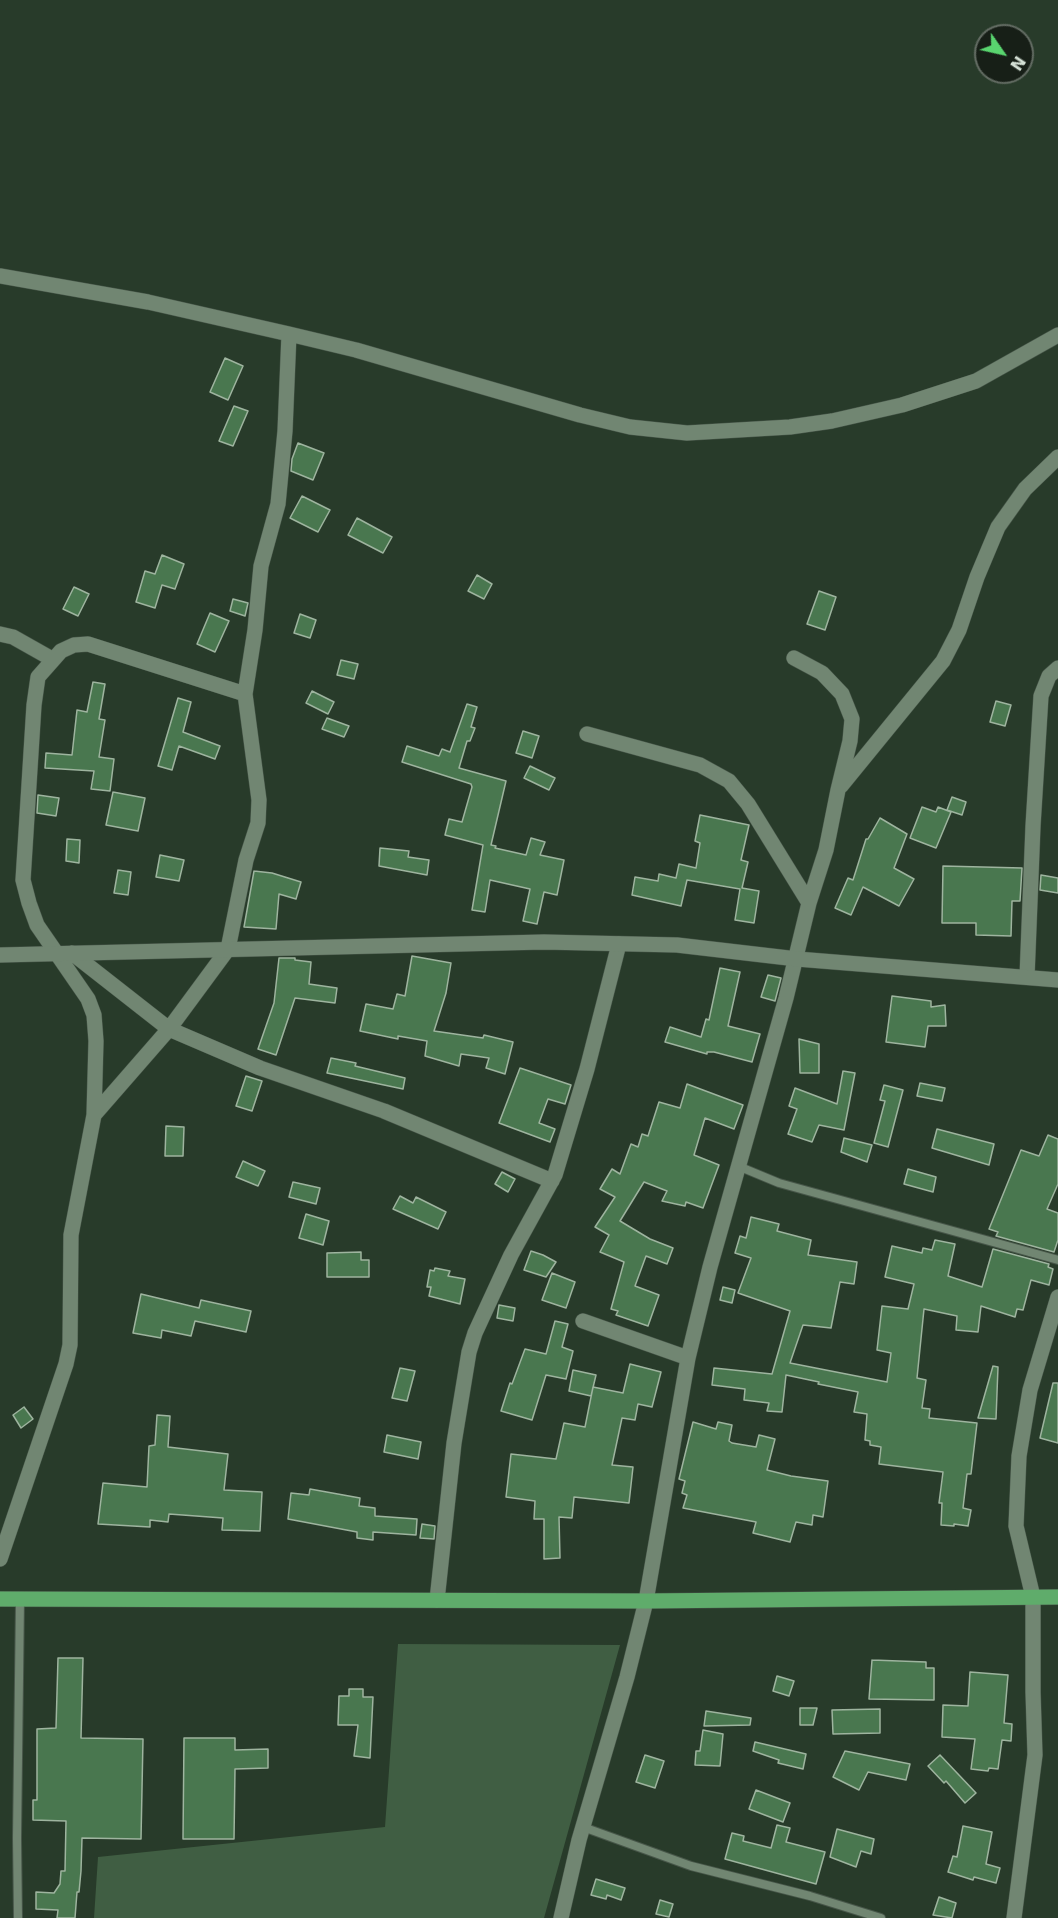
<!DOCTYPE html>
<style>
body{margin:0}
#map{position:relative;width:1058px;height:1918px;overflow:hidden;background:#283b2a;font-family:"DejaVu Sans",sans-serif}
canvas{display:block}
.north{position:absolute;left:974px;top:24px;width:60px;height:60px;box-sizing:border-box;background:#171f17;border:2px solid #636c63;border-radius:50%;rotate:124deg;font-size:16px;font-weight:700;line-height:24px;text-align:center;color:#d4e0d5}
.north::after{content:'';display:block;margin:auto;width:21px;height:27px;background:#59d56f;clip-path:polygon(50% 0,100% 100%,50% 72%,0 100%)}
</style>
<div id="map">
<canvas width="1058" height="1918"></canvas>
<div class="north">N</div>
</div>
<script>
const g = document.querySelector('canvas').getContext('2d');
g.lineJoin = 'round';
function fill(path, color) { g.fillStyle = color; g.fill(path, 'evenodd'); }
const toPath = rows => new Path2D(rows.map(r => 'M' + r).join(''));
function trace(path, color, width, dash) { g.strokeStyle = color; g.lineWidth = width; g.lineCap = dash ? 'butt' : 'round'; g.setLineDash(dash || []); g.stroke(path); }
fill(toPath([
 [398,1644,620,1645,544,1918,94,1918,98,1857,385,1827]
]), '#405e43');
const building = toPath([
 [225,358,243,366,228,400,210,392,225,358],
 [234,406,248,411,233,446,219,441,234,406],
 [298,443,324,453,313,480,291,471,292,459,298,443],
 [302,496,330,510,318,532,290,518,302,496],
 [357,518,392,537,383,553,348,535,357,518],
 [162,555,184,564,175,589,162,585,155,608,136,602,145,571,155,574,162,555],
 [477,575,492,584,484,599,468,591,477,575],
 [74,587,89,594,78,616,63,609,74,587],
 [819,591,836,597,825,630,807,624,819,591],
 [233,599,248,603,245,616,230,611,233,599],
 [210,613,229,621,215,652,197,644,210,613],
 [300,614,316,620,310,638,294,633,300,614],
 [341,660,358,664,354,679,337,675,341,660],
 [93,682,105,684,99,719,105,720,99,757,114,759,110,791,91,789,94,771,45,768,46,753,72,755,77,710,87,712,93,682],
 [312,691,334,702,328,714,306,703,312,691],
 [178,698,191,702,183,732,220,746,215,759,179,746,172,770,158,766,178,698],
 [996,701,1011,705,1005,726,990,722,996,701],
 [467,704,477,707,471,727,475,728,470,741,467,741,459,768,506,781,491,845,496,846,495,848,526,855,531,838,545,842,540,855,564,860,557,895,544,892,537,924,523,921,530,889,490,880,485,912,472,910,483,845,445,835,449,819,462,822,472,787,471,784,402,762,407,746,439,756,442,749,450,752,467,704],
 [327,718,349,726,344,737,322,729,327,718],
 [523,731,539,736,532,758,516,753,523,731],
 [530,766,555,778,549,790,524,778,530,766],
 [113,792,145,798,138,831,106,825,113,792],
 [38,795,59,798,56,816,37,813,38,795],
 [952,797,966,802,962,815,947,810,952,797],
 [922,807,936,812,938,807,951,812,936,848,910,838,922,807],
 [700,815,749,825,741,860,748,862,742,888,759,891,754,923,735,920,740,889,687,880,681,906,632,895,635,877,658,881,659,874,676,878,679,864,696,868,700,843,695,841,700,815],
 [880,818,907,834,894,868,914,879,899,906,863,887,851,915,835,908,848,878,853,880,866,839,868,839,880,818],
 [67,839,80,840,79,863,66,861,67,839],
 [380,848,409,851,408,857,429,860,427,875,379,866,380,848],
 [160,855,184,860,179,881,156,877,160,855],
 [943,866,1022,868,1020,901,1012,901,1011,936,976,935,976,923,942,923,943,866],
 [118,870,131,872,128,895,114,893,118,870],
 [254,871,272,873,301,882,296,899,279,894,276,929,244,927,254,871],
 [1041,875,1058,878,1058,893,1040,890,1041,875],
 [412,956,451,963,446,993,434,1031,483,1038,484,1035,513,1042,505,1074,486,1068,489,1058,461,1054,459,1066,425,1056,427,1041,398,1036,398,1039,360,1031,366,1004,393,1009,397,994,405,996,412,956],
 [279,958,295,958,295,960,311,962,309,984,337,988,335,1003,295,998,276,1055,258,1049,274,1003,279,958],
 [720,968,740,972,728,1026,760,1034,752,1062,714,1052,707,1052,707,1054,665,1042,670,1027,701,1037,706,1019,709,1020,720,968],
 [768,975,781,978,775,1001,761,997,768,975],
 [892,996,931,1001,931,1007,945,1005,946,1026,928,1026,925,1047,886,1042,892,996],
 [799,1039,819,1044,819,1073,800,1073,799,1039],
 [331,1058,356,1063,355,1066,405,1078,403,1089,327,1073,331,1058],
 [520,1068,571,1085,565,1104,548,1099,539,1123,555,1129,550,1142,499,1123,520,1068],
 [843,1071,855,1073,844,1130,819,1125,812,1142,788,1134,797,1109,789,1106,795,1088,837,1104,843,1071],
 [246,1076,262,1081,252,1111,236,1106,246,1076],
 [920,1083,945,1088,942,1101,917,1096,920,1083],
 [687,1084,743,1105,734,1129,705,1118,694,1155,719,1165,703,1208,686,1202,685,1206,662,1201,667,1191,644,1182,620,1221,650,1239,673,1248,667,1264,646,1256,635,1286,659,1295,648,1326,616,1315,618,1311,611,1309,624,1262,600,1252,609,1235,595,1227,615,1197,600,1189,612,1169,620,1174,631,1144,638,1147,642,1134,648,1136,659,1102,680,1108,687,1084],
 [884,1085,903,1090,888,1147,874,1143,885,1101,880,1100,884,1085],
 [166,1126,184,1127,183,1156,165,1156,166,1126],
 [937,1129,994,1144,989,1165,932,1148,937,1129],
 [1048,1135,1058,1139,1058,1184,1047,1209,1058,1213,1058,1240,1054,1252,996,1236,998,1232,989,1229,1021,1150,1039,1156,1048,1135],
 [844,1138,872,1145,867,1162,841,1152,844,1138],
 [243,1161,265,1171,258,1186,236,1177,243,1161],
 [908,1169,936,1177,933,1192,904,1184,908,1169],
 [502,1172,515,1179,508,1192,495,1184,502,1172],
 [293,1182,320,1188,316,1204,289,1197,293,1182],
 [400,1196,413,1203,416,1197,446,1212,438,1229,393,1209,400,1196],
 [306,1214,329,1221,323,1245,299,1238,306,1214],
 [751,1217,779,1224,777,1231,811,1240,808,1255,857,1262,854,1284,840,1282,831,1328,803,1325,790,1363,887,1382,891,1353,877,1350,882,1306,908,1309,914,1284,885,1277,892,1246,922,1253,923,1248,932,1250,935,1240,955,1244,948,1276,982,1287,993,1249,1049,1264,1048,1267,1053,1269,1049,1285,1031,1280,1023,1310,1017,1309,1015,1317,981,1306,978,1332,956,1330,957,1316,924,1309,917,1378,926,1380,922,1408,930,1409,929,1418,977,1423,971,1474,967,1474,963,1508,971,1510,968,1526,954,1524,954,1526,941,1525,942,1503,939,1503,943,1472,879,1464,881,1447,870,1445,870,1441,865,1440,867,1414,854,1412,858,1392,818,1384,819,1382,786,1375,782,1412,767,1411,769,1403,744,1400,745,1389,712,1385,714,1368,772,1374,790,1311,738,1293,751,1258,735,1253,740,1236,746,1238,751,1217],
 [531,1251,543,1255,556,1262,546,1277,524,1270,531,1251],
 [361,1252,361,1260,369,1260,369,1277,327,1277,327,1253,361,1252],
 [435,1268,450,1271,448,1276,465,1279,460,1304,429,1296,431,1287,427,1287,430,1270,434,1271,435,1268],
 [552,1273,575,1282,566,1308,542,1300,552,1273],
 [723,1287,735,1290,732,1303,720,1300,723,1287],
 [141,1294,199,1308,201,1300,251,1311,246,1332,195,1321,191,1336,162,1330,161,1338,133,1333,141,1294],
 [499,1305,515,1308,513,1321,497,1318,499,1305],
 [555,1321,568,1324,562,1347,573,1351,566,1379,546,1375,532,1420,501,1411,510,1383,512,1384,525,1349,546,1354,555,1321],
 [630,1364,661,1372,652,1407,638,1404,635,1420,622,1418,612,1465,633,1467,629,1503,574,1497,572,1518,559,1517,560,1558,544,1559,544,1519,534,1519,535,1501,506,1497,511,1454,556,1459,564,1423,585,1427,593,1387,623,1393,630,1364],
 [993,1366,998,1367,996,1419,978,1418,993,1366],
 [400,1368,415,1371,407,1401,392,1398,400,1368],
 [573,1370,596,1375,591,1396,569,1391,573,1370],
 [1053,1383,1058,1383,1058,1443,1040,1438,1053,1383],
 [24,1407,33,1419,21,1428,13,1415,24,1407],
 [157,1415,170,1416,168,1447,228,1454,224,1490,262,1492,260,1531,222,1530,223,1518,169,1514,168,1522,150,1520,150,1527,98,1524,103,1483,147,1487,149,1446,155,1445,157,1415],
 [693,1422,716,1429,718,1422,732,1425,729,1441,732,1443,756,1447,759,1435,775,1439,767,1470,791,1476,828,1481,823,1517,813,1515,812,1525,796,1522,790,1542,753,1533,756,1522,683,1508,687,1495,682,1493,685,1481,679,1479,693,1422],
 [387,1435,421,1442,418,1459,384,1452,387,1435],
 [310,1489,360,1498,359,1506,375,1508,375,1516,417,1519,416,1535,373,1532,373,1540,357,1538,357,1532,288,1519,291,1493,309,1495,310,1489],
 [422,1524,435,1526,434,1539,420,1538,422,1524],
 [58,1658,83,1658,81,1738,143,1739,141,1839,82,1838,81,1871,79,1892,77,1892,75,1918,57,1918,58,1910,36,1909,36,1892,54,1893,60,1884,61,1871,65,1871,66,1821,33,1820,33,1800,37,1800,37,1729,56,1728,58,1658],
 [872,1660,926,1662,926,1668,934,1668,934,1700,869,1699,872,1660],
 [970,1672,1008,1675,1004,1723,1012,1724,1011,1741,1002,1740,998,1769,989,1768,988,1771,971,1769,975,1739,942,1737,943,1705,968,1706,970,1672],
 [777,1676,794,1681,789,1696,773,1691,777,1676],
 [349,1689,363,1689,363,1697,373,1697,370,1758,354,1756,358,1725,338,1725,339,1696,349,1696,349,1689],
 [800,1708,817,1708,813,1725,800,1725,800,1708],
 [880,1709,880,1733,833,1734,832,1710,880,1709],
 [706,1711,751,1718,750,1725,704,1726,706,1711],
 [703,1730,723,1734,720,1766,695,1765,696,1751,700,1751,703,1730],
 [184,1738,235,1738,235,1750,268,1749,268,1768,235,1769,234,1839,183,1839,184,1738],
 [755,1742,806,1754,803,1769,778,1763,779,1760,753,1751,755,1742],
 [845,1751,910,1764,906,1780,868,1772,859,1790,833,1777,845,1751],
 [645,1755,664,1761,655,1788,636,1782,645,1755],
 [940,1755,976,1793,965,1803,946,1781,944,1783,928,1766,940,1755],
 [756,1790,790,1803,783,1822,749,1809,756,1790],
 [777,1825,790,1828,786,1842,825,1852,816,1884,725,1859,732,1833,744,1836,743,1841,771,1848,777,1825],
 [963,1826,992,1832,986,1864,1000,1868,996,1883,974,1877,973,1880,948,1872,953,1856,957,1857,963,1826],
 [837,1829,874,1839,871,1854,861,1851,856,1867,830,1857,837,1829],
 [596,1879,625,1888,621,1900,607,1895,606,1899,591,1895,596,1879],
 [939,1897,956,1903,952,1918,933,1915,939,1897],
 [660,1900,673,1904,669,1917,656,1914,660,1900]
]);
fill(building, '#49774f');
trace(building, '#9eb49f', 1.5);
const service = toPath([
 [738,1166,779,1183,1058,1260],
 [583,1827,691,1866,810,1896,881,1918],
 [18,1918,17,1838,20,1599]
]);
const minor = toPath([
 [0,276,148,302,289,334,356,350,580,415,630,427,687,433,790,427,832,421,902,405,976,381,1058,335],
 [0,634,13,637,52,659],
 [587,734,700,765,729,781,748,804,809,903],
 [841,786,943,661,959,630,977,577,998,527,1025,489,1058,457],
 [72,953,169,1029,260,1068,384,1111,552,1181],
 [1027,977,1033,826,1041,696,1049,676,1058,668],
 [94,1115,169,1029,228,949,246,860,258,823,259,800,245,694,255,630,261,566,278,504,285,431,289,334],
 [583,1321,688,1358],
 [0,1559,66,1364,70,1345,71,1235,94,1115,96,1041,94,1015,88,999,37,925,29,903,23,880,34,705,38,677,61,651,74,645,88,644,245,694],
 [437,1600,454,1443,469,1352,475,1333,511,1255,555,1175,587,1069,619,944],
 [561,1918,579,1840,627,1677,646,1601,688,1358,710,1267,786,998,809,903,826,850,838,790,850,741,852,719,842,694,822,673,794,658],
 [1014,1918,1035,1755,1033,1692,1033,1597,1016,1526,1019,1456,1030,1390,1058,1297]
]);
const tertiary = toPath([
 [0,955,544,942,677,945,797,959,1058,980]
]);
const primary = toPath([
 [0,1599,646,1601,1058,1597]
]);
trace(service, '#475649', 10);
trace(minor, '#475649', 16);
trace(tertiary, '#475649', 16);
trace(primary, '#475649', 16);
trace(service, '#718672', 8);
trace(minor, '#718672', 15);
trace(tertiary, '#718672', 15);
trace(primary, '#5fac6b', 15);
</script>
